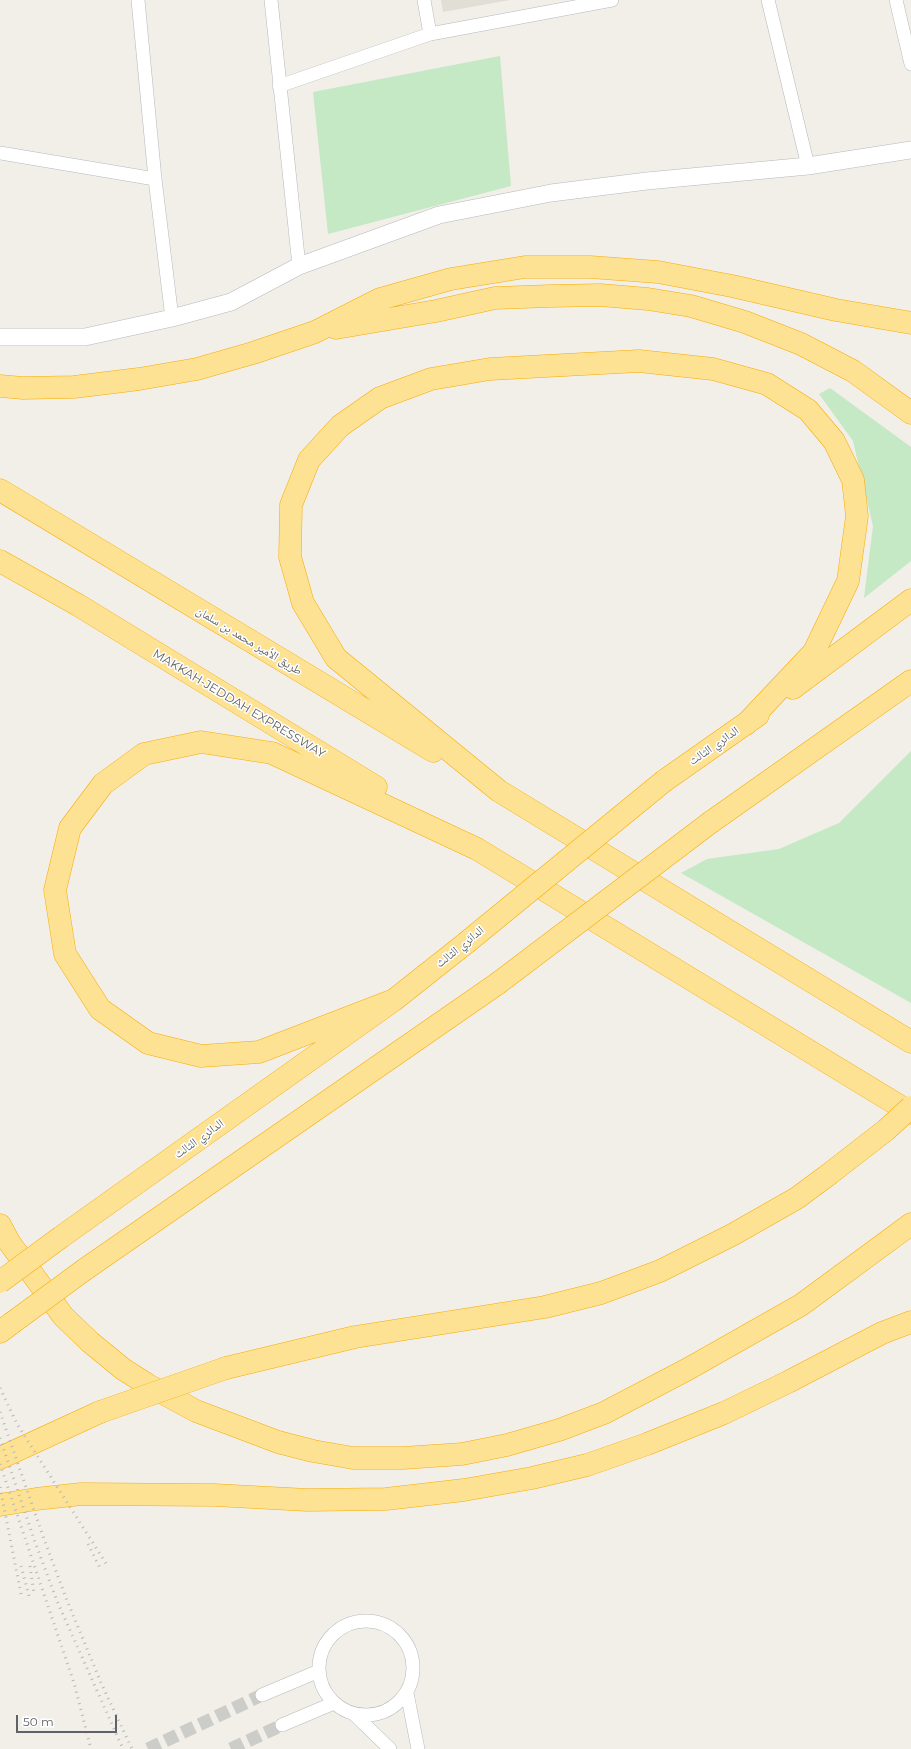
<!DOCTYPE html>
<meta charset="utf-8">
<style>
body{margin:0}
#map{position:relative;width:911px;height:1749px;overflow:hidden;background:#f1efe8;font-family:Montserrat,sans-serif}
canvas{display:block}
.scale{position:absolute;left:16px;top:1715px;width:101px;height:18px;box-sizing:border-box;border:2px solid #5f6368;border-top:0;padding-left:5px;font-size:12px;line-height:14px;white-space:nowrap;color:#5f6368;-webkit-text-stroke:3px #fff;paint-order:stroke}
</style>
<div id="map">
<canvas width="911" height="1749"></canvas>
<div class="scale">50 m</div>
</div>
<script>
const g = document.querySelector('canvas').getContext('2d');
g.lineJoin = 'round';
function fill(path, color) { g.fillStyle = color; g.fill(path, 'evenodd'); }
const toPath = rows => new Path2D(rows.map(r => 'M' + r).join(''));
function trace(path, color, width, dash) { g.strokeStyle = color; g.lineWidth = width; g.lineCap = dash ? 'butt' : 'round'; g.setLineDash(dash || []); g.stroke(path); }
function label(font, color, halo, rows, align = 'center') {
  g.font = font + ' Montserrat,"Noto Naskh Arabic",sans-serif'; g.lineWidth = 3; g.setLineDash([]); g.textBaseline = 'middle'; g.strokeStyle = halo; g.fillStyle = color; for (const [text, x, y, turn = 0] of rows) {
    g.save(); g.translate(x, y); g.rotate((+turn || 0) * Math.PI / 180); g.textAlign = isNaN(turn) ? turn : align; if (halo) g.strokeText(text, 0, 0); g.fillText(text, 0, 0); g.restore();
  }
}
fill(toPath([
 [441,0,510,0,443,12]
]), '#e1ded6');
fill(toPath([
 [500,56,511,186,328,234,313,92],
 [830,388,911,447,911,561,864,598,873,526,853,441,819,394],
 [911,751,911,1003,681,873,707,859,779,849,839,823]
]), '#c5e8c5');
trace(toPath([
 [148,1749,262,1695],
 [231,1749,282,1725]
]), '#ccccc8', 13, [13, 6]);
const minor = toPath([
 [138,0,155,179,172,318],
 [271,0,299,266],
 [424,0,430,34],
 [768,0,808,166],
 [896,0,911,64],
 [279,86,430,34,612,0],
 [0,153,155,179],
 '319 1668a47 47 0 1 1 94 0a47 47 0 1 1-94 0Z',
 [407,1693,418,1749],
 [262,1695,319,1671],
 [355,1715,390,1749],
 [282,1725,334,1703]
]);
const tertiary = toPath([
 [0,337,85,337,172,318,231,302,299,266,439,215,551,193,647,181,808,166,911,150]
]);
const motorway = toPath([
 [336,328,436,311,495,298,550,296,600,295,648,299,691,306,745,322,801,344,853,371,911,413],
 [0,386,23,388,74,387,139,379,197,369,253,353,315,332,380,299,451,279,525,267,590,267,658,272,732,286,836,310,911,323],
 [0,490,433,751],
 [0,561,78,605,376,787],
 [793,688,911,600],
 [746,724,814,652,848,581,857,516,853,480,834,441,808,410,767,384,713,369,639,361,490,369,431,379,380,398,340,426,309,460,291,505,290,557,303,603,336,658,499,791,911,1042],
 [664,781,758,715],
 [711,822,911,681],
 [394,1000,259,1052,201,1056,148,1043,100,1009,65,954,55,890,70,828,103,784,144,754,201,742,272,753,477,849,911,1113],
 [0,1225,9,1242,63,1316,90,1342,123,1369,148,1385,196,1411,278,1442,313,1451,353,1458,403,1458,462,1454,507,1445,559,1430,604,1413,688,1369,801,1305,911,1224],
 [61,1237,394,1000,466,943],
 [84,1270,497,984],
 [0,1332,12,1323],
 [226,1368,355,1337,545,1307,601,1293,660,1271,732,1235,797,1198,828,1175],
 [0,1458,100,1412],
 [0,1505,36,1499,81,1494,214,1495,308,1500,386,1499,464,1490,532,1478,587,1465,647,1444,724,1413,788,1382,882,1333,911,1322]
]);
trace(minor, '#b5b8bc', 14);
trace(tertiary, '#b5b8bc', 18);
trace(motorway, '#f9ab00', 23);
trace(minor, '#fff', 13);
trace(tertiary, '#fff', 17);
trace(motorway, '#fde293', 22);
trace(toPath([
 [0,1388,17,1424,107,1565],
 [0,1412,44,1539,66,1598,102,1685,132,1749],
 [0,1438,35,1542,57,1601,123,1749],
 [0,1464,74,1683,91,1749],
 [0,1487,22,1599],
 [88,1544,100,1568],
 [21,1566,29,1596],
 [30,1566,34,1594]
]), '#b6b7b8', 3, [1, 5]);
const motorwayBridge = toPath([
 [466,943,664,781],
 [497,984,711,822],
 [828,1175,886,1130,911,1107],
 [0,1282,61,1237],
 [12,1323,84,1270],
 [100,1412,226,1368]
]);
trace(motorwayBridge, '#f9ab00', 23, []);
trace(motorwayBridge, '#fde293', 22);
label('12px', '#5f6368', '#fff', [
 ["طريق الأمير محمد بن سلمان",249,641,31],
 ["MAKKAH-JEDDAH EXPRESSWAY",239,704,31],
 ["الدائري الثالث",714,746,-35],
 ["الدائري الثالث",460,947,-39],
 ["الدائري الثالث",199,1139,-36]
]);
</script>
